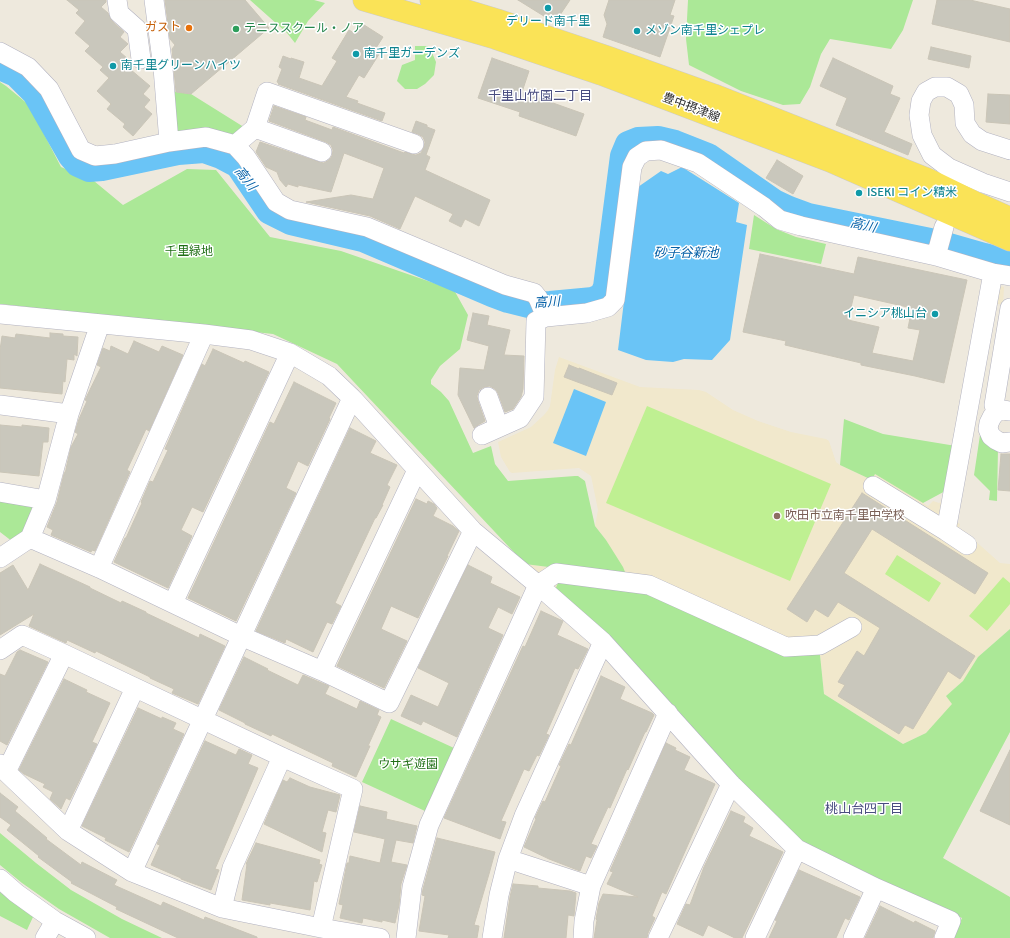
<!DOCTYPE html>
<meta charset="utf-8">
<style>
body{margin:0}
canvas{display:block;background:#eee9dd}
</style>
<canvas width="1010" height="938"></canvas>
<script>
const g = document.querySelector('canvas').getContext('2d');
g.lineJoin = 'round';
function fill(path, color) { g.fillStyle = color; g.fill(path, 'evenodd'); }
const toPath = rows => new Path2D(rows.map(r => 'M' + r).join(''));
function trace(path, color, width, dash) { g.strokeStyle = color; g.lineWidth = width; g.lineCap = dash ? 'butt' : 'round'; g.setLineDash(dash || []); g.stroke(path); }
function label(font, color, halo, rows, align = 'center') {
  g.font = font + ' Signika,"Noto Sans JP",sans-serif'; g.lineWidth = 3; g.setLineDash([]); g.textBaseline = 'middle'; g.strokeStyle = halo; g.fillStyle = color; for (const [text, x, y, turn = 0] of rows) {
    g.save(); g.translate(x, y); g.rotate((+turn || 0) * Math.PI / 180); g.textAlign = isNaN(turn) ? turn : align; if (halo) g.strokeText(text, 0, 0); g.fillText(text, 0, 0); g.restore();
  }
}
fill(toPath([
 [983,283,1004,287,1003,305,994,303,956,522,960,524,959,528,963,530,1000,563,1010,564,1010,629,978,657,963,681,946,696,953,704,926,733,903,744,824,694,820,655,555,590,525,564,627,577,606,540,595,526,598,510,591,476,579,468,512,473,510,472,501,457,498,442,531,427,544,415,548,410,550,406,555,370,559,357,640,387,699,390,706,392,733,410,758,421,791,432,826,439,829,441,836,462,840,465,872,480,875,474,928,506,933,501,939,503,941,502,946,491]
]), '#f1e8cc');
fill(toPath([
 [250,0,314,0,325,3,308,21,295,43,287,33],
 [688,0,913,0,903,30,891,49,830,39,821,54,810,87,800,104,783,105,741,91,689,65,686,39],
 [415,46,427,46,430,48,436,62,434,75,425,84,417,89,405,89,397,81,402,65,415,60],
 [0,82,6,86,29,105,61,167,94,181,123,205,187,169,216,170,270,237,341,251,454,290,468,315,460,349,440,366,431,380,431,384,441,392,449,401,473,453,491,446,495,464,508,481,575,476,578,476,585,481,595,526,606,540,623,567,627,577,525,564,337,364,273,334,0,304],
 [171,91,191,94,247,129,235,138,179,134,173,130],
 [754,215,776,229,796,237,826,244,821,264,749,249],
 [844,419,883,434,956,446,949,489,923,503,875,474,872,480,840,465],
 [980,435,984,436,998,448,997,501,989,500,990,491,974,475],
 [0,499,32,503,35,508,29,525,13,542,0,532],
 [560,578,649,590,810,650,820,655,824,694,903,744,926,733,952,704,946,696,963,681,978,657,1010,629,1010,732,943,858,1010,897,1010,938,953,938,962,918,882,881,801,841,794,836,555,590],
 [391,719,454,748,425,811,362,782],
 [0,833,36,863,71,890,122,919,162,938,110,938,59,909,22,883,0,865],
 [0,892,33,917,27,930,0,916]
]), '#abe897');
fill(toPath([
 [647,406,831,484,790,581,606,503],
 [897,555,941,583,929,602,885,574],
 [1003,577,1010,583,1010,604,987,631,969,616]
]), '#bff092');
fill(toPath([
 [682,167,739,203,736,222,747,225,730,340,712,360,684,359,673,362,646,360,618,350,638,187,661,171,668,174],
 [574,389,606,402,586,456,553,443]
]), '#6ac4f6');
trace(toPath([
 [0,67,16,74,35,93,71,156,78,164,89,169,102,168,178,152,204,150,221,156,238,165,269,211,291,222,363,239,492,294,508,300,528,305,550,304,593,300,602,296,606,287,623,156,628,144,638,140,658,139,675,143,708,156,774,202,789,209,808,216,935,242,984,256,1010,262]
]), '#6ac4f6', 26);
const building = toPath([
 [67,0,106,0,106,2,101,7,108,13,112,21,124,32,120,37,128,44,120,52,128,59,124,64,150,86,143,94,150,100,144,107,152,114,133,136,123,127,125,124,107,109,111,104,97,91,109,78,100,70,103,67,85,51,90,46,75,33,85,21,76,13,79,10,67,0],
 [165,0,245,0,269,28,191,94,176,92,172,49,175,45,170,39,165,0],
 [518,0,570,0,558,18,550,13,547,18,518,0],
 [609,0,675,0,670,15,674,16,660,57,603,37,607,24,604,15,609,0],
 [937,0,970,0,1010,9,1010,42,932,24,937,0],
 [361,23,383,37,376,48,381,51,364,78,359,75,346,97,358,101,357,103,385,113,382,121,278,84,279,83,277,82,282,69,279,67,283,56,291,59,291,58,304,62,299,78,322,86,337,61,332,58,349,30,354,33,361,23],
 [931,47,971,56,969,68,928,59,931,47],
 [492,58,529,71,522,92,584,114,576,136,519,116,520,112,478,98,492,58],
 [833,58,893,86,890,94,900,98,884,132,912,144,908,155,836,125,847,98,820,86,833,58],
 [988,94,1010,95,1010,124,986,122,988,94],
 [274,106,306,117,305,120,332,130,333,127,404,153,405,152,411,154,416,155,421,153,424,147,425,142,423,137,418,134,412,132,416,121,427,125,427,127,435,130,426,155,430,157,425,170,490,200,479,226,465,219,461,227,449,221,453,214,415,196,400,229,370,216,306,202,351,195,373,199,384,168,344,153,331,192,298,185,298,187,288,184,286,187,280,180,277,172,266,167,256,152,260,142,319,162,324,163,329,160,332,156,333,150,331,145,326,142,269,121,274,106],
 [777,160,803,176,793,194,766,178,777,160],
 [760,254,854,274,858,257,967,280,944,383,915,376,861,365,861,363,785,345,786,341,743,332,760,254],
 [854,295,912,308,908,328,920,330,913,361,872,353,879,327,848,320,854,295],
 [473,313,489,316,487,325,510,330,504,355,524,356,523,389,521,397,513,409,505,412,498,393,495,389,490,386,484,387,479,390,477,396,478,401,485,421,478,425,474,428,458,395,460,368,484,370,489,346,467,340,473,313],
 [50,333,63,334,63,336,78,337,77,356,74,354,74,360,67,359,65,382,63,381,62,394,0,388,0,350,2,336,15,338,16,334,50,338,50,333],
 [134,341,159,352,162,346,183,355,149,431,146,429,127,470,130,472,95,551,92,550,91,552,51,535,53,530,47,527,57,502,64,474,66,470,66,469,71,447,78,434,75,432,79,419,87,401,85,400,101,367,97,365,103,348,110,351,111,346,128,354,134,341],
 [213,349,244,363,245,361,269,372,203,512,192,507,181,530,192,536,168,588,114,562,125,538,126,538,142,503,141,502,150,481,153,482,168,450,165,449,169,440,202,364,205,366,213,349],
 [569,365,579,369,579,368,617,383,612,395,564,377,569,365],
 [294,382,336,403,329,418,330,419,308,466,298,461,286,488,296,493,236,621,188,598,270,422,274,424,294,382],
 [0,425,22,427,22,425,49,428,48,442,43,442,39,476,0,472,0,425],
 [350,428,376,441,370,453,397,465,387,485,390,487,382,505,383,505,376,518,375,518,335,603,341,606,332,624,327,622,313,652,286,639,285,643,256,631,350,428],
 [1001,454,1010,454,1010,491,998,490,1001,454],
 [862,493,988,573,975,594,872,529,844,573,975,656,960,679,948,671,913,729,905,725,899,734,838,696,845,685,838,682,857,651,864,656,880,628,838,602,828,617,815,609,807,622,787,609,862,493],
 [416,499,427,504,428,501,434,504,437,508,433,516,453,526,459,531,447,556,448,556,418,618,391,606,381,629,407,641,384,688,337,666,416,499],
 [40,564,90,587,90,588,121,603,122,601,146,612,146,613,199,638,200,634,225,646,198,704,172,693,174,689,150,678,150,677,96,651,95,653,67,640,66,643,29,626,34,614,0,635,0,573,13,565,28,590,40,564],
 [468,565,492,577,490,583,520,597,512,614,498,607,488,628,503,635,457,737,423,721,421,725,401,716,411,695,438,707,449,683,418,668,468,565],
 [541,611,563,621,557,635,588,649,578,669,575,668,546,734,549,735,539,756,537,755,529,771,524,769,501,821,506,822,500,839,444,818,523,646,525,647,541,611],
 [20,650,48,662,7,745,0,741,0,674,5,676,17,652,20,650],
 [244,657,268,669,267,670,298,685,303,675,317,681,329,686,325,694,357,709,360,701,379,710,377,715,381,717,368,746,370,746,356,777,332,766,333,763,272,734,271,736,245,724,245,723,219,710,244,657],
 [601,676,625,687,620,699,652,713,654,715,646,732,645,732,628,770,627,769,610,808,608,807,591,844,597,846,591,858,586,856,580,871,549,859,524,847,536,819,535,818,543,801,545,802,561,766,559,765,569,744,571,745,601,676],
 [64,679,87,690,86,692,110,703,92,742,97,744,70,800,66,798,61,809,50,799,53,792,43,787,45,784,24,774,19,770,64,679],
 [138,708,162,719,162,717,176,723,173,729,184,734,129,852,105,840,106,838,82,826,138,708],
 [205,741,236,755,239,749,252,755,248,764,258,768,215,869,219,870,211,890,181,879,181,878,151,865,160,845,157,844,205,741],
 [666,743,676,748,675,750,690,757,684,770,715,784,666,894,662,892,652,916,655,918,648,933,647,938,594,938,597,920,596,919,599,903,603,894,638,897,607,884,613,872,610,871,666,743],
 [1010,750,1010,825,980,811,1010,750],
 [290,778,310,787,340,795,336,812,328,810,322,832,326,833,322,852,264,824,283,780,287,782,290,778],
 [0,793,18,807,15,811,47,838,46,839,81,865,82,862,117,880,114,885,161,906,163,902,204,920,205,917,257,937,257,938,178,938,116,909,117,907,71,883,72,882,38,857,39,856,7,830,11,825,0,817,0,793],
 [360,806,387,812,386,819,417,826,413,843,396,840,391,862,407,865,401,884,399,905,395,923,382,920,382,922,363,918,362,923,340,918,343,905,339,904,347,863,349,863,350,856,380,863,385,839,354,832,360,806],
 [731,811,745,817,743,822,753,828,749,836,783,852,742,938,735,938,708,925,703,936,677,924,686,904,690,905,704,867,731,811],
 [437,838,495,852,489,874,474,925,479,926,477,938,448,938,449,935,419,931,425,896,422,895,423,889,437,838],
 [256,843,320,860,319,864,322,865,317,882,314,881,310,910,270,903,270,905,242,900,247,864,246,864,256,843],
 [799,870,860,897,849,920,845,918,836,938,769,938,777,921,775,920,799,870],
 [513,884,538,886,538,888,570,891,576,893,574,916,568,915,566,938,504,938,510,897,513,884],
 [880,906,914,923,915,921,935,931,933,938,865,938,880,906]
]);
fill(building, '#c9c7bc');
trace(building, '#cac5b7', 1);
const minor = toPath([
 [117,0,119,13,137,29,141,59],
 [154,0,163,68,169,142],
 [0,52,28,67,49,89,81,150,95,156,115,154,169,142,206,137,235,145,246,157,276,202,290,210,367,227,505,285,534,293,538,298,546,317,587,313,608,307,615,300,632,167,637,157,646,151,661,150,698,163,764,207,780,220,801,226,936,256,993,273,1010,276],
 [255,128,322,152],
 [235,145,255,128,267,92,414,144],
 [1010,150,982,141,972,134,965,123,964,105,959,94,947,87,935,87,926,92,921,101,919,115,922,135,932,155,949,168,983,183,1010,192],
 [936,256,944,227],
 [0,314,204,334,251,340,290,353,329,376,352,398,473,531,538,585,603,642,731,784,797,849,876,888,951,921,944,938],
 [100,324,69,414,46,500,30,538,99,568,241,636,322,671,389,703,473,531],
 [488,397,499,427],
 [0,405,69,414],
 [1010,411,1003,410,996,412,992,417,989,423,988,429,991,436,996,440,1002,443,1010,442],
 [996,412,994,405,1010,308],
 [482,435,520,418,534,397,536,321,546,317],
 [873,486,946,531,967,545],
 [0,492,46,500],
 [946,531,993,273],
 [0,558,30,538],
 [99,568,204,334],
 [173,603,290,353],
 [0,650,22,635,64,654,282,757,353,789,321,928],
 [322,671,417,470],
 [0,764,6,772,68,831,132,872,222,908,321,928,380,938],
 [6,772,64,654],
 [68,831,135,688],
 [508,859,591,886],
 [132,872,352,398],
 [0,879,16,893,55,921,86,938],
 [222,908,232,868,282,757],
 [45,938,55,921],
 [406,938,412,887,429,825,538,585,556,573,649,585,786,647,820,645,852,627],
 [492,938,499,895,508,859,524,816,603,642],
 [583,938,584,921,591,886,668,713],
 [658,938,731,784],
 [755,938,797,849],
 [853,938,876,888]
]);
const major = toPath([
 [364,0,495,38,601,74,830,161,1010,240],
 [431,0,497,20,607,57,714,95,927,179,974,202,1010,218]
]);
trace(minor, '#b2b2c0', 20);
trace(major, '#ccc', 23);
trace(minor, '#fff', 19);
trace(major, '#fae357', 22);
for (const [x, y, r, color] of [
 [548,8,4,"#0f9aa8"],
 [189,28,4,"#e8710a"],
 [236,29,4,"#2e9e5b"],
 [637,31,4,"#0f9aa8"],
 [356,54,4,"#0f9aa8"],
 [113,66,4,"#0f9aa8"],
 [859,193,4,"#0f9aa8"],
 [935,314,4,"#0f9aa8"],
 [777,516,4,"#8d6e63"]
]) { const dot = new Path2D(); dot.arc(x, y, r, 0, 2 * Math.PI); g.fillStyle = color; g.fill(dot); trace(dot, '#fff', 1.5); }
label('12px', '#0d838f', '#fff', [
 ["デリード南千里",548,22,"center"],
 ["メゾン南千里シェプレ",645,31],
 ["南千里ガーデンズ",364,54],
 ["南千里グリーンハイツ",121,66],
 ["ISEKI コイン精米",867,193],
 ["イニシア桃山台",927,314,"right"]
], 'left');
label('12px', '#c56008', '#fff', [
 ["ガスト",181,28]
], 'right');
label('12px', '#27864d', '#fff', [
 ["テニススクール・ノア",244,29]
], 'left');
label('12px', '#2c2c2c', '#fff', [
 ["豊中摂津線",691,108,21]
]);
label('12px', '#206f16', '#fff', [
 ["千里緑地",189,252],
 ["ウサギ遊園",408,765]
]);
label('12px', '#785e54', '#fff', [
 ["吹田市立南千里中学校",785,516]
], 'left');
label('13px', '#494d80', '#fff', [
 ["千里山竹園二丁目",540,97],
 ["桃山台四丁目",864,810]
]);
label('italic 13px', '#0560a7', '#fff', [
 ["高川",245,179,52],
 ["高川",863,226,13],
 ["砂子谷新池",686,254],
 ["高川",547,303,-4]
]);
</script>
